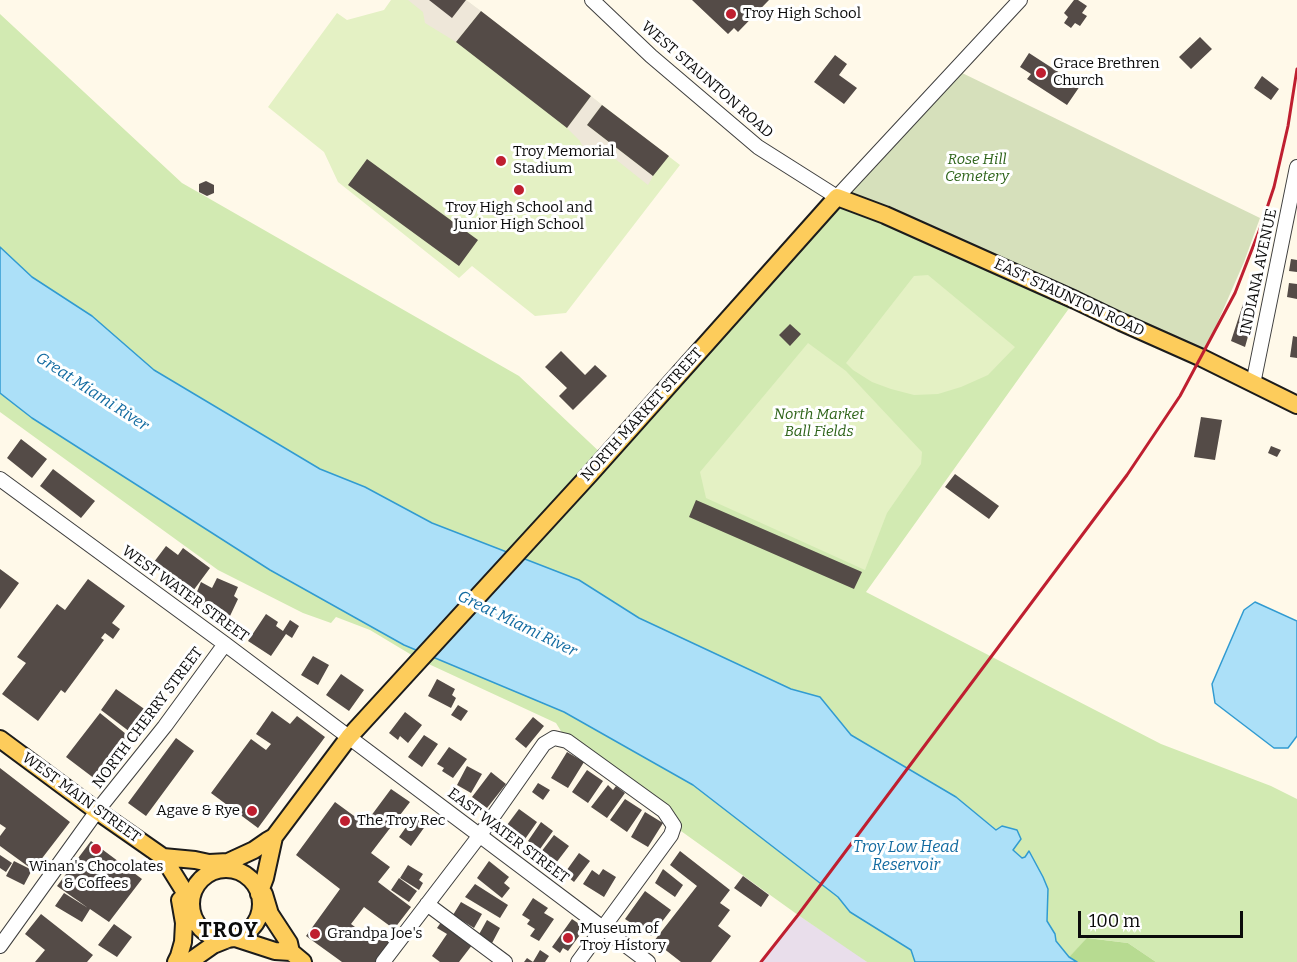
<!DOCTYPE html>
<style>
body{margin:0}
#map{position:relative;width:1297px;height:962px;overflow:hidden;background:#fff9e9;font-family:Bitter,serif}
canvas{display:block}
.scale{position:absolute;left:1078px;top:911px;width:165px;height:27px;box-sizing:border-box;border:3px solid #0b0b0b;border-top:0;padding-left:8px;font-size:18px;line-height:21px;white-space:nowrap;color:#0b0b0b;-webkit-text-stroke:4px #fff;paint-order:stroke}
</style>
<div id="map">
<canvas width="1297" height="962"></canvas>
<div class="scale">100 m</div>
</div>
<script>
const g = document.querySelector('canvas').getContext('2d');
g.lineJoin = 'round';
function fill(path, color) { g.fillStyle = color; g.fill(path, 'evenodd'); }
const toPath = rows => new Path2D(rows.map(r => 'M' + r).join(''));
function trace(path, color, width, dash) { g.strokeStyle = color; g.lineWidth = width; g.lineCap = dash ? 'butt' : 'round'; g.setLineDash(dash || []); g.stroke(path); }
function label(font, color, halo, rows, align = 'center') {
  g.font = font + ' Bitter,serif'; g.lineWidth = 6; g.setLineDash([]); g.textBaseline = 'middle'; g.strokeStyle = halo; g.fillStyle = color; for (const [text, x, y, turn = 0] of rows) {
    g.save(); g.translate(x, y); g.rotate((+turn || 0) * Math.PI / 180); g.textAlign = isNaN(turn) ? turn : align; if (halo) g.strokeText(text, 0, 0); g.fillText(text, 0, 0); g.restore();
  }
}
fill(toPath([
 [798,915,857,954,867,962,761,962]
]), '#e9deeb');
fill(toPath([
 [0,14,182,183,519,376,605,457,837,197,1075,300,866,592,1161,744,1271,786,1297,799,1297,962,1156,962,1128,943,1088,938,1069,957,1056,941,1055,934,1047,921,1048,889,1043,877,1029,852,1025,857,1022,858,1013,850,997,830,956,797,851,735,820,697,791,689,639,618,579,580,432,523,365,487,320,469,154,370,92,316,32,277,0,247],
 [0,393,32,418,270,570,404,645,564,712,693,785,838,897,850,912,912,950,915,962,867,962,798,915,674,826,567,741,556,723,420,660,370,630,336,617,331,623,303,613,218,570,0,412]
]), '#d2eab2');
fill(toPath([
 [1087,938,1128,943,1156,962,1077,962,1069,957]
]), '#b7db91');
fill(toPath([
 [956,70,1260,218,1244,262,1202,358,837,197]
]), '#d6e0bb');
fill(toPath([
 [391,0,466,0,680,165,566,313,535,316,472,266,459,278,338,182,324,152,268,107,337,13,347,20,384,10],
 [928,275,1015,347,988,375,961,387,938,394,914,395,891,389,872,382,853,370,846,363,914,276],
 [808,343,846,371,922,452,921,464,887,513,865,570,706,498,700,472]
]), '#e4f1c4');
fill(toPath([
 [408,0,466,0,481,11,456,42,425,23,423,12],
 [591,96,602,105,587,125,653,176,648,185,609,154,589,159,580,141,567,128]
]), '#eee7d9');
const water = toPath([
 [0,247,32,277,92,316,154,370,320,469,365,487,432,523,579,580,639,618,791,689,820,697,851,735,956,797,996,830,1002,826,1017,830,1021,839,1013,850,1022,858,1025,857,1029,851,1043,877,1048,889,1047,921,1055,934,1056,941,1069,957,1077,962,915,962,911,950,850,912,838,897,693,785,564,712,404,645,270,570,32,418,0,393,0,247],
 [1255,602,1297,621,1297,736,1288,748,1274,748,1215,703,1212,684,1244,610,1255,602]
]);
fill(water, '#ace0f8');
trace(water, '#319bd1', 1.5);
fill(toPath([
 [429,0,466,0,452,18],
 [692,0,769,0,738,32,734,28,728,34],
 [1074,0,1078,0,1087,6,1082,13,1087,16,1080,26,1075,23,1071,28,1064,23,1068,17,1064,13],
 [481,11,591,96,567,128,456,42],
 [1200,37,1212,49,1191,69,1179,57],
 [1029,53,1080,86,1067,105,1027,79,1031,74,1020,67],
 [835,55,847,64,839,75,857,88,844,104,814,82],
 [1262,76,1279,89,1271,100,1254,88],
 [602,105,669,156,653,176,587,125],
 [367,159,478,240,459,266,348,185],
 [206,181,214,185,214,193,207,196,199,192,199,184],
 [1291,259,1297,260,1297,272,1289,271],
 [1289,283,1297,284,1297,299,1287,297],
 [1244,301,1257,305,1245,347,1231,341],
 [790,324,801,334,790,346,779,335],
 [1293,336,1297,337,1297,358,1290,357],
 [561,351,585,375,595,365,607,376,573,410,559,396,567,388,545,367],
 [1201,417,1222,420,1215,460,1194,457],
 [21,439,47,459,32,478,7,458],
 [1271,446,1281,450,1277,457,1268,453],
 [53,469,95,501,81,518,40,486],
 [955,474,999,506,989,519,945,487],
 [696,500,862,572,854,589,689,517],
 [166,546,178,555,183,548,210,568,190,595,151,566],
 [0,569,19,583,0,609],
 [217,578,238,587,234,596,238,599,230,616,197,602,200,596,196,594,201,582,212,588],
 [88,579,125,606,112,623,120,629,113,639,105,633,101,638,104,640,65,693,61,690,38,721,2,694,26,663,17,657,57,604,65,610],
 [266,614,278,622,276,626,283,631,290,620,299,626,292,638,286,634,271,656,248,641],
 [313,656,329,665,318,685,301,675],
 [341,674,364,690,349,711,326,695],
 [437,679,455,689,452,695,456,698,451,708,428,696],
 [116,689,150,713,134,735,101,710],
 [458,705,468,711,461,721,451,715],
 [272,711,290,724,297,716,325,737,258,828,211,793,251,739,266,750,271,744,256,734],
 [405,712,422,725,408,743,400,736,398,740,389,733],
 [100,713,131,738,99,782,66,757],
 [533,717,544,726,526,748,515,739],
 [424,735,438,744,422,767,408,757],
 [176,738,194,751,146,816,128,803],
 [449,747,467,759,453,778,442,771,444,768,437,764],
 [567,752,584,762,568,788,551,778],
 [467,766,482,774,471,793,457,785],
 [0,768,70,822,33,870,0,846,0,836,6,828,0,824],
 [587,770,603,781,588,803,572,792],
 [491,772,506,784,487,808,472,797],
 [538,783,550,790,543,800,532,792],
 [608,785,613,790,616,786,625,793,607,818,591,807],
 [391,789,410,802,371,853,390,867,378,882,411,907,394,929,364,907,351,924,367,936,372,928,391,942,376,962,342,962,306,936,340,889,296,855,335,802,365,824],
 [625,799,642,810,627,832,610,820],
 [519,809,537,822,525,839,507,825],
 [645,812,663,823,648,847,631,837],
 [414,816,426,825,411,846,399,837],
 [541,822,553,831,540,849,528,841],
 [554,835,569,846,556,863,541,852],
 [91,841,142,879,109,922,90,909,82,922,55,906,64,893,88,908,57,886],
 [680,851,730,890,720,903,730,910,718,926,731,936,711,962,681,962,654,941,697,886,670,865],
 [579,853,590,861,574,882,564,874],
 [0,855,12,863,6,872,0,868],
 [14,861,32,870,24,885,6,876],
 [489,861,509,877,504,883,510,888,502,898,477,878],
 [408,865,423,874,419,880,423,883,419,890,400,878],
 [603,869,616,877,604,897,583,884,592,870,599,875],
 [663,869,683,885,675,897,655,883],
 [743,876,769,895,761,907,734,888],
 [399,878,417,891,409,902,391,890],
 [475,884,508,905,500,918,465,897],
 [645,891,671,910,651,936,625,919],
 [533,898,548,908,544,913,554,919,539,941,530,936,535,929,527,924,530,920,522,915],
 [461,902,482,914,474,928,453,915],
 [41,914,93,955,87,962,35,962,45,950,25,934],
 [444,918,476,940,459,962,440,962,432,956,447,934,437,928],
 [572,919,585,928,568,951,563,948,560,953,552,947],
 [487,920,500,928,491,945,477,938],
 [114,924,132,937,117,957,98,945],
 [540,950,549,956,545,962,524,962,527,958,533,962]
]), '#544b47');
const minor = toPath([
 [592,0,651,56,758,147,837,197,1020,0],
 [1253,384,1297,167],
 [0,479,225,644,648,962],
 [427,904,505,962],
 [0,946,97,811,165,726,225,644],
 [383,962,480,835,544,744,554,738,567,741,664,811,674,826,671,835,578,962]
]);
const major = toPath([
 [0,739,97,811,163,857,191,902],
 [163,857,195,860,209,863,228,862,254,850,267,841,274,837],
 '191 904a35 35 0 1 1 70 0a35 35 0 1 1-70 0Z',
 [259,894,265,878,274,837,349,737,590,474,837,197,885,215,1075,300,1121,322,1202,358,1297,405],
 [264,894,270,914,289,943,291,952],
 [235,938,275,951,291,952],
 [291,952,303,962],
 [176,962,179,956,183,942,184,923,180,900],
 [189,962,213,945,228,939]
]);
trace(minor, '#3e3e3e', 16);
trace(major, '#1c1c1c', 20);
trace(minor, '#fff', 14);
trace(major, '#fdcc5b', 16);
trace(toPath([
 [761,962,798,915,1127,475,1180,396,1235,293,1261,226,1274,187,1288,126,1297,69]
]), '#bf1f30', 3);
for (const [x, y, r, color] of [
 [731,14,6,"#bf1f30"],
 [1041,73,6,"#bf1f30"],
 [501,161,6,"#bf1f30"],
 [519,190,6,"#bf1f30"],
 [252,811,6,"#bf1f30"],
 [345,821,6,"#bf1f30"],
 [96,849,6,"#bf1f30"],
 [315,934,6,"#bf1f30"],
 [568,938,6,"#bf1f30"]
]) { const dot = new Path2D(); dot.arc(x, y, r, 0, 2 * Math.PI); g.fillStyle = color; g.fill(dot); trace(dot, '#fff', 2); }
label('15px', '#0b0b0b', '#fff', [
 ["Troy High School",743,14],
 ["Grace Brethren",1053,64],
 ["Church",1053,81],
 ["Troy Memorial",513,152],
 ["Stadium",513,169],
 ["Troy High School and",519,208,"center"],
 ["Junior High School",519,225,"center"],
 ["Agave & Rye",240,811,"right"],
 ["The Troy Rec",357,821],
 ["Winan's Chocolates",96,867,"center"],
 ["& Coffees",96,884,"center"],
 ["Museum of",580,929],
 ["Troy History",580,946],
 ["Grandpa Joe's",327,934]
], 'left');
label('15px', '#0b0b0b', '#fff', [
 ["WEST STAUNTON ROAD",707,80,41],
 ["INDIANA AVENUE",1259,272,-78],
 ["EAST STAUNTON ROAD",1069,298,25],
 ["NORTH MARKET STREET",642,415,-48],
 ["WEST WATER STREET",185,594,36],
 ["NORTH CHERRY STREET",148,718,-53],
 ["WEST MAIN STREET",81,798,36],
 ["EAST WATER STREET",508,836,37]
]);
label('italic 15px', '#2e641a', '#fff', [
 ["Rose Hill",977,160],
 ["Cemetery",977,177],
 ["North Market",819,415],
 ["Ball Fields",819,432]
]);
label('italic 16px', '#116aa0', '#fff', [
 ["Great Miami River",92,392,33],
 ["Great Miami River",517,624,26],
 ["Troy Low Head",906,848],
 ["Reservoir",906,866]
]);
g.letterSpacing = '1.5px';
label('bold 21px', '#0b0b0b', '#fff', [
 ["TROY",229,931]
]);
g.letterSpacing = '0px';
</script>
